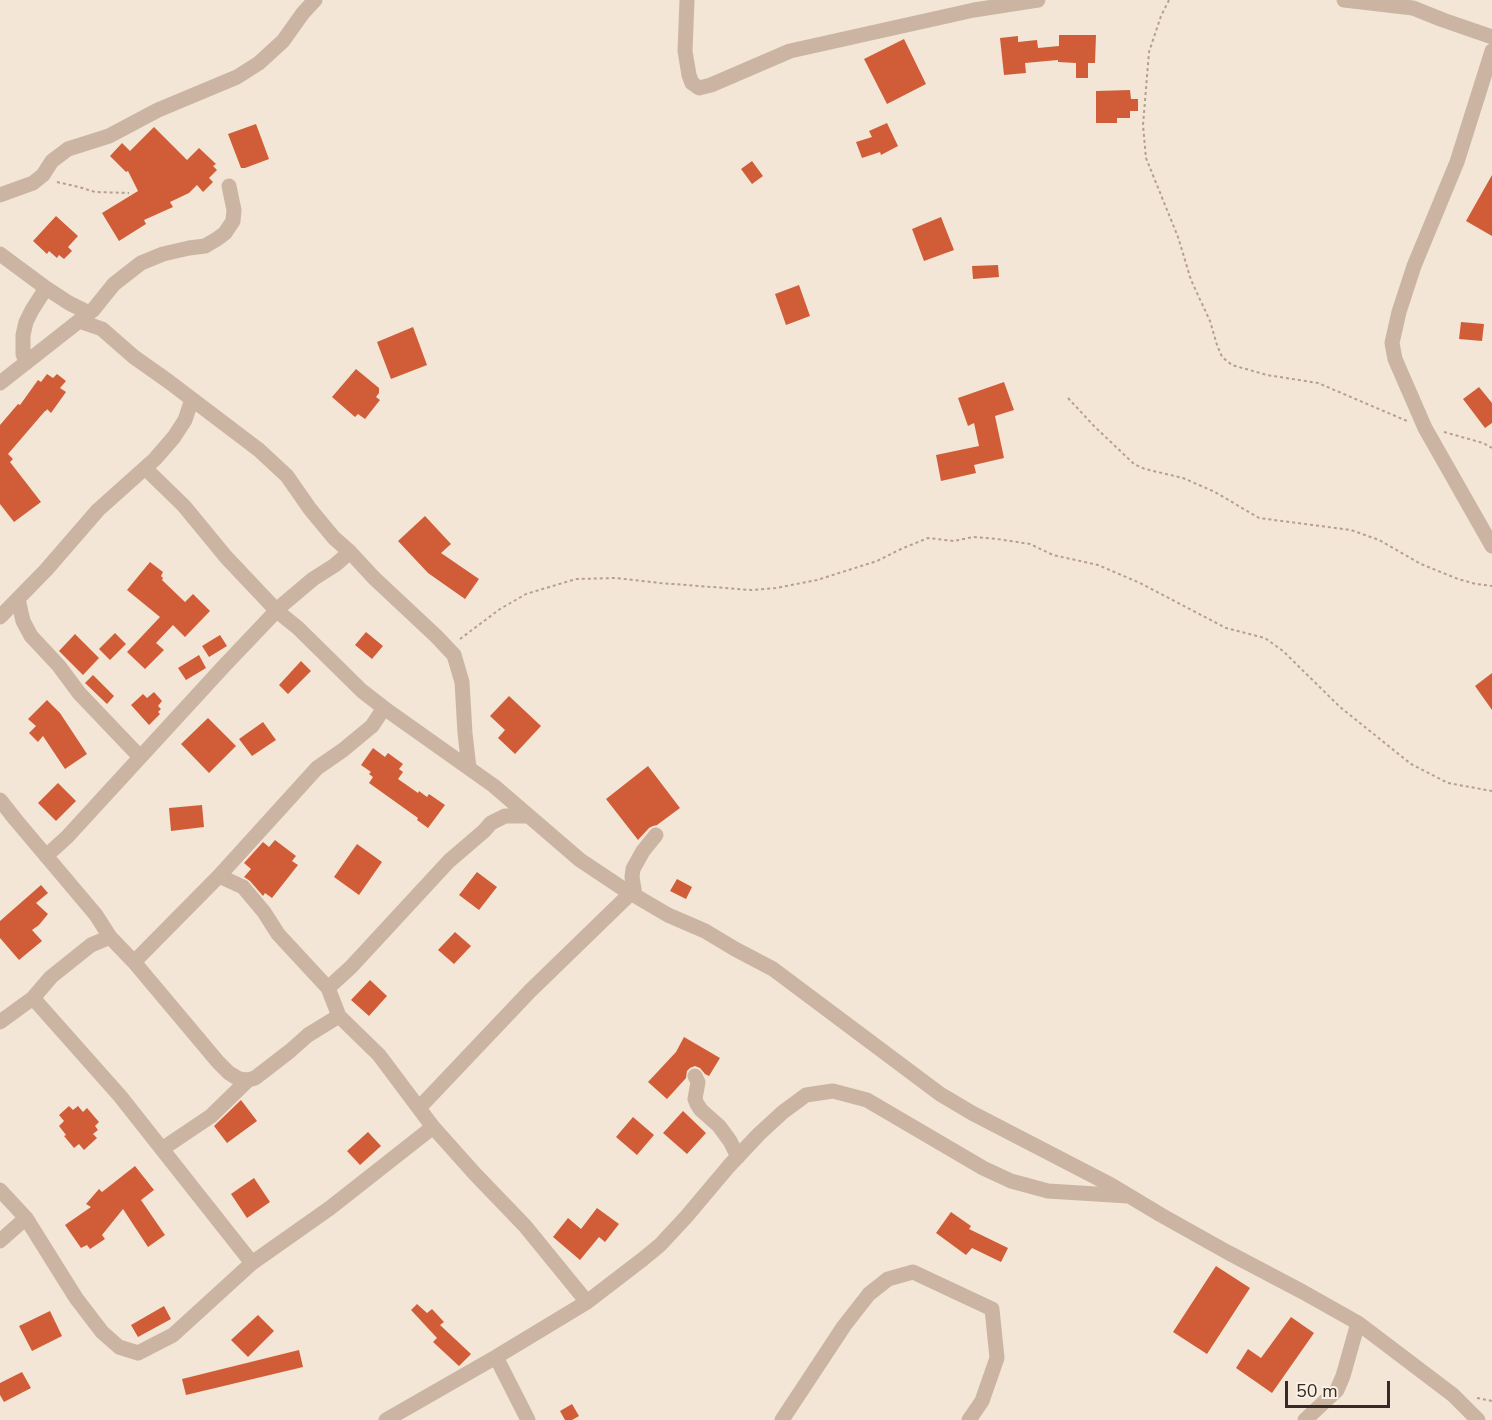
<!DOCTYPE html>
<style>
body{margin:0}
#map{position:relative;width:1492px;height:1420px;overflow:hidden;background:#f3e6d7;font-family:"Nunito Sans",sans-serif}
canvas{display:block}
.scale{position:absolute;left:1285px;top:1381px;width:105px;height:27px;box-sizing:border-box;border:3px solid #352a25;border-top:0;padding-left:8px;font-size:18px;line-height:21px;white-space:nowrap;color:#352a25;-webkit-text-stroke:4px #faf0e3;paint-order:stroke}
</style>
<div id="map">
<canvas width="1492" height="1420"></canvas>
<div class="scale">50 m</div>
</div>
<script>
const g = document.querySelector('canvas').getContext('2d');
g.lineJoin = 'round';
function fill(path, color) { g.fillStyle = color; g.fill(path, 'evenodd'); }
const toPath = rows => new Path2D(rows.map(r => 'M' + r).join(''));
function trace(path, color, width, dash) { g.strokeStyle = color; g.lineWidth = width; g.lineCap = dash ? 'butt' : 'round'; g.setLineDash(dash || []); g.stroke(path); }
fill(toPath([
 [1059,35,1096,35,1095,63,1088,63,1088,78,1076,78,1076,63,1058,62,1058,60,1025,63,1026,73,1004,75,1000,38,1018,36,1018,42,1037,40,1038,48,1059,46],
 [904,39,926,84,887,104,864,59],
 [1130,90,1131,99,1138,99,1138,111,1130,111,1130,118,1117,118,1117,123,1096,123,1096,91],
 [887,123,898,146,881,155,880,152,862,158,856,142,872,137,869,131],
 [256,124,269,159,245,168,241,168,228,134],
 [154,127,187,160,199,148,216,164,213,166,217,170,209,178,213,182,203,192,197,185,189,193,170,202,173,207,144,220,146,224,119,241,102,213,138,191,128,171,126,172,110,156,122,143,130,151],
 [752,161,763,176,752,184,741,169],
 [1492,175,1492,236,1466,221],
 [56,216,78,236,68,247,72,251,64,259,59,255,57,258,49,251,47,254,33,241],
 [941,217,954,250,924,261,912,229],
 [998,265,999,277,973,279,972,266],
 [799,285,810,316,786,325,775,294],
 [1461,322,1484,324,1482,341,1459,339],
 [413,327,427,365,391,379,377,342],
 [356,369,379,388,379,393,376,397,380,400,365,419,358,414,355,417,332,397],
 [47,374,53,378,57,374,66,381,60,388,66,392,51,413,47,409,46,411,45,411,8,454,13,459,10,462,41,502,14,522,0,504,0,425,18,404,20,405,38,380,41,382],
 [1004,382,1014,410,995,416,1004,458,974,465,976,473,941,481,936,455,979,446,974,423,968,426,958,398],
 [1479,387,1492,403,1492,423,1485,428,1463,399],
 [425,516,451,544,441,553,479,579,465,599,428,573,398,541],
 [150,562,163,572,161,576,163,578,162,580,185,602,193,594,210,611,185,637,173,625,156,643,164,650,145,669,127,652,160,617,127,590],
 [366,632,383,646,372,659,355,645],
 [115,633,126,644,110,660,99,649],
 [75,634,99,658,83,675,59,651],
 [220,635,227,646,209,657,202,646],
 [199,655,206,668,186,680,178,668],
 [301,661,311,671,288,694,279,685],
 [1492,673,1492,710,1475,686],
 [93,675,114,696,107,704,85,683],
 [154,692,162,701,158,706,161,709,158,712,160,714,149,725,131,705,143,694,147,698],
 [509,696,541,726,515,754,498,738,505,730,490,716],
 [47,700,60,713,87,754,65,769,43,736,38,742,29,733,36,726,28,719],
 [208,718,236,746,209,773,181,744],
 [263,722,276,740,252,756,239,739],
 [373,748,385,757,388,753,403,764,399,769,403,772,398,779,418,793,419,791,427,797,429,794,445,805,428,828,417,820,418,818,369,783,373,777,369,774,371,772,361,765],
 [648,766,680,808,657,825,653,826,649,828,638,840,606,799],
 [58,783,76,801,56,821,38,803],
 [202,805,204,827,171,831,169,808],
 [275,840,296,856,292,861,298,865,272,898,265,893,263,896,250,881,244,877,251,869,244,863,263,842,269,847],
 [357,844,382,862,359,895,334,877],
 [477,872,497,887,479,910,459,895],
 [677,879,692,887,686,899,670,891],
 [41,885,48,893,36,903,48,914,39,925,32,930,42,941,19,960,0,938,0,921],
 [455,932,471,946,454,964,438,950],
 [370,980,387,996,369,1016,351,1000],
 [684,1037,720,1058,709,1076,705,1074,700,1068,695,1066,690,1068,687,1071,686,1078,667,1099,648,1082,676,1052],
 [241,1100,257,1121,227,1143,214,1126],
 [69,1106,73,1110,78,1106,83,1112,87,1108,99,1122,95,1126,98,1130,93,1134,97,1138,84,1150,79,1144,74,1148,64,1136,66,1135,59,1126,64,1121,59,1115],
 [683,1111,706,1133,687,1154,663,1133],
 [633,1117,654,1135,637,1155,616,1137],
 [368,1132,381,1146,360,1165,347,1151],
 [135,1166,154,1190,141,1200,165,1235,148,1247,123,1209,102,1235,105,1239,90,1249,87,1245,81,1248,65,1225,91,1207,86,1204,99,1189,102,1192],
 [254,1178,270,1202,247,1218,231,1194],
 [597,1208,619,1224,605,1242,599,1237,580,1260,553,1237,568,1218,581,1229],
 [951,1212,971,1226,969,1229,1008,1248,1001,1262,972,1248,966,1255,936,1233],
 [1216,1266,1250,1288,1207,1354,1173,1332],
 [417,1304,427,1313,432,1309,444,1322,440,1325,471,1354,459,1366,433,1342,437,1338,411,1310],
 [164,1306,171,1319,138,1337,131,1325],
 [50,1311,62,1336,32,1351,19,1326],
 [258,1315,274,1331,248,1357,231,1340],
 [1291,1317,1314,1333,1272,1393,1236,1368,1248,1349,1261,1358],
 [299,1350,303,1367,186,1395,182,1379],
 [22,1372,31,1388,4,1402,0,1395,0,1383],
 [572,1404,579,1416,572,1420,565,1420,560,1411]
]), '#d05d38');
trace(toPath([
 [1169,0,1161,16,1149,52,1143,125,1146,158,1178,237,1191,280,1210,321,1217,345,1222,357,1232,365,1267,375,1318,383,1407,421],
 [57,182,79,187,95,192,129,193],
 [1068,398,1094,426,1134,464,1145,469,1183,478,1215,492,1259,518,1351,530,1379,540,1421,564,1458,579,1476,584,1492,586],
 [1444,432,1483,443,1492,448],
 [460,639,500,609,526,594,576,579,616,578,660,583,751,590,776,588,817,580,877,561,901,549,928,538,954,541,973,537,997,539,1030,544,1053,555,1098,565,1140,583,1226,628,1265,638,1283,651,1340,707,1411,764,1448,783,1492,791],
 [1477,1398,1492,1401]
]), '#b79f8c', 2, [3, 3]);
trace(toPath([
 [687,0,685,51,689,75,692,83,699,88,711,85,790,51,974,10,1038,0],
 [1344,0,1413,8,1443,20,1492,37],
 [1492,51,1457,162,1414,266,1399,312,1392,343,1395,359,1425,428,1492,546],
 [0,195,33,183,43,175,52,161,68,149,109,136,158,110,237,77,259,63,283,41,303,13,315,0],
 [0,254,46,288,69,303,89,313],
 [79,321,102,329,134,357,168,381,259,450,287,476,310,509,334,538,350,552,374,578,436,636,454,655,462,682,465,733,469,768],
 [26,363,23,354,23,335,26,322,32,310,46,288],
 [0,383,93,310,114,284,141,263,163,254,189,248,205,246,217,239,225,233,233,221,234,210,229,186],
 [145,468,184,506,226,557,277,611,298,628,362,691,384,708,494,786,580,860,622,888,668,915,705,931,735,949,773,969,940,1094,972,1113,1111,1185,1161,1215,1227,1252,1303,1292,1358,1323,1453,1395,1478,1420],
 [18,599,23,621,31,636,59,666,79,693,140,757],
 [0,617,46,570,98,510,155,459,174,437,185,420,192,399],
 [0,800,15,819,96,915,110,937,134,962,218,1062,229,1073,239,1079,248,1080,255,1078,290,1051,308,1035,339,1016],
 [46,856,67,837,224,666,281,606,313,579,335,565,350,552],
 [219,876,243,887,264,912,278,934,328,988,339,1016,379,1055,433,1127,475,1174,525,1226,587,1302],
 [635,895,632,877,633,869,643,851,656,835],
 [134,962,219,876,317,768,343,750,372,726,384,708],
 [328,988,351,967,449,861,484,831,491,823,505,816,528,816],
 [33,998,120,1096,252,1263],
 [0,1022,33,998,51,977,91,945,110,937],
 [695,1076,698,1082,695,1099,697,1104,701,1110,719,1126,730,1141,738,1157],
 [419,1108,530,991,631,893],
 [162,1149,211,1116,248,1080],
 [0,1190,26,1218,76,1298,102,1332,119,1347,138,1353,173,1335,252,1263,330,1208,433,1127],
 [0,1241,26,1218],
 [496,1357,528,1420],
 [386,1420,496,1357,587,1302,643,1259,660,1245,686,1217,729,1166,759,1134,783,1112,806,1095,833,1091,867,1100,983,1168,1011,1181,1048,1191,1128,1196],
 [782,1420,844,1326,869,1294,888,1279,913,1272,992,1309,997,1358,982,1401,969,1420],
 [1305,1420,1337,1390,1343,1376,1358,1323]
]), '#cbb5a2', 15);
</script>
